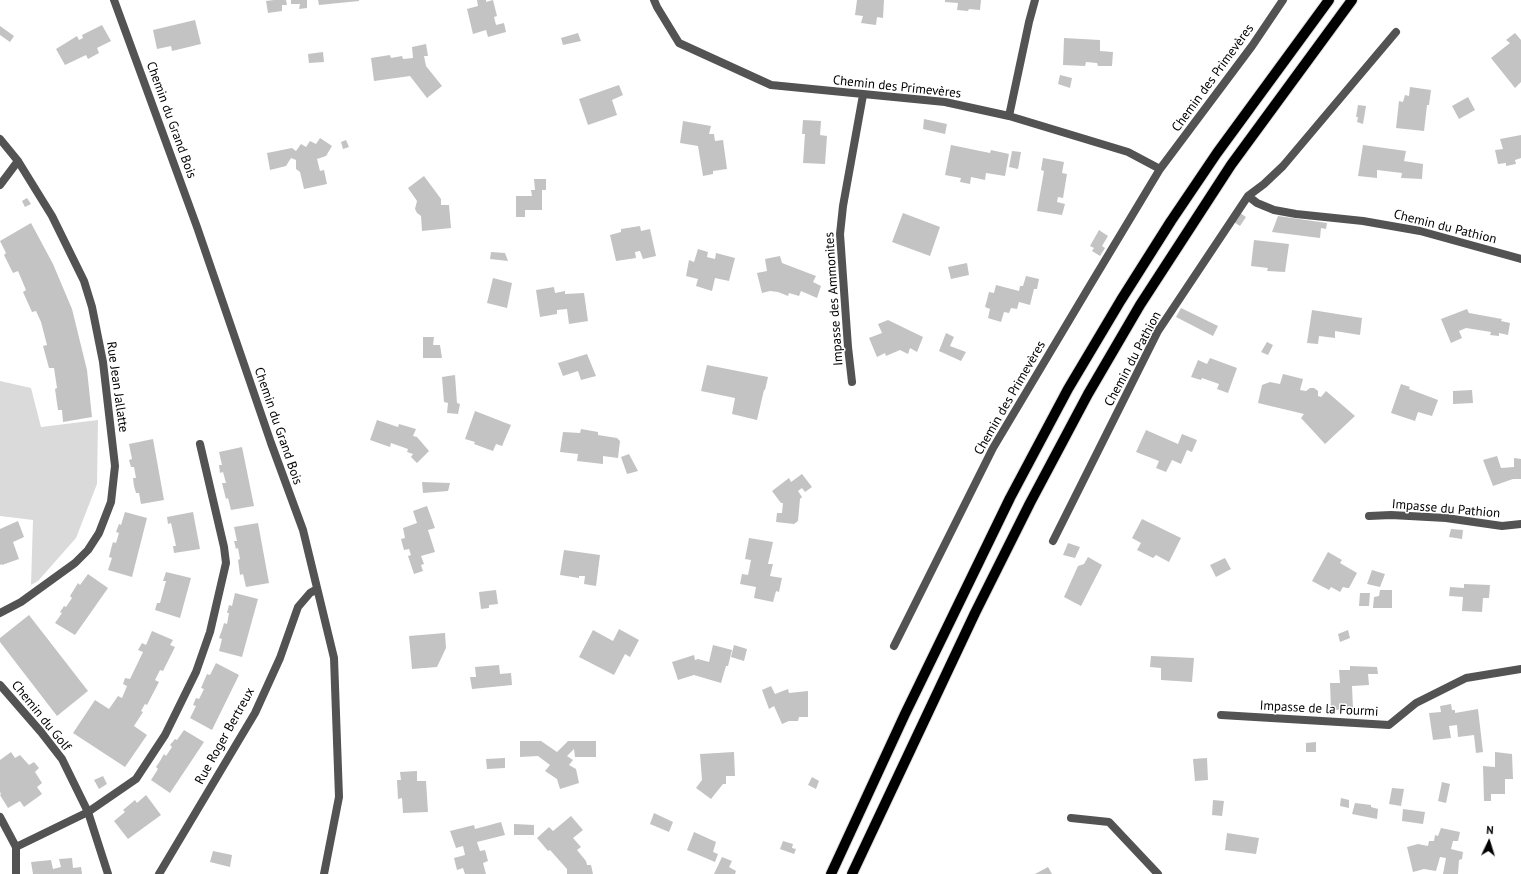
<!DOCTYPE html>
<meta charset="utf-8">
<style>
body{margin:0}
#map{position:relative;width:1521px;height:874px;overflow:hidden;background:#fff;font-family:"PT Sans",sans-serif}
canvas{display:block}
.north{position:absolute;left:1469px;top:822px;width:40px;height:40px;-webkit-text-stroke:3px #fff;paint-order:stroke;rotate:4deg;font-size:11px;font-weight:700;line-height:16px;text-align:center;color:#000}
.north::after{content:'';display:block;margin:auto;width:14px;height:18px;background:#000;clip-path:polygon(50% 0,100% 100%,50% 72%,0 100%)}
</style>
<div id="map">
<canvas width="1521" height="874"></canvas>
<div class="north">N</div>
</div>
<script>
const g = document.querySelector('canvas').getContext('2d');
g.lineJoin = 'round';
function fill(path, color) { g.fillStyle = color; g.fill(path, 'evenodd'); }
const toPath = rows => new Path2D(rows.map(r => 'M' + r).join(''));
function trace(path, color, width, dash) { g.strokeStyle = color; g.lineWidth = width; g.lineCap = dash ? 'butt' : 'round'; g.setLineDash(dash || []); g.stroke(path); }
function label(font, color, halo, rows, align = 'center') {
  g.font = font + ' "PT Sans",sans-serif'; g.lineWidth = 3; g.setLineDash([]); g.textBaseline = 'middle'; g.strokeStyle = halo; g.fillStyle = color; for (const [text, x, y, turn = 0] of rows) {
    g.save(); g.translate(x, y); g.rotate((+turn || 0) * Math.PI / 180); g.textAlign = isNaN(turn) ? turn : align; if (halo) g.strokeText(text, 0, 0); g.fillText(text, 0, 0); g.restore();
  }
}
fill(toPath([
 [0,381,31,388,41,427,98,420,97,484,76,538,38,581,31,585,33,520,0,516]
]), '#dadada');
fill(toPath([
 [274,0,286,0,287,5,282,5,282,11,268,13,266,1],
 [291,0,307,0,307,8,299,9,300,4,291,4],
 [318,0,359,0,359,1,319,5],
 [477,0,486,0,486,2,493,0,497,16,494,17,496,25,504,23,506,32,488,37,486,30,473,34,467,9,478,6],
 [857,0,884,0,883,18,877,17,876,25,861,23,863,16,855,15],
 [945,0,981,0,980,10,969,9,968,11,957,10,958,3,945,2],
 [195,20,201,44,172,51,171,46,157,49,153,30],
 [102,25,111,41,97,48,99,53,88,59,86,55,65,65,56,49,77,36,79,40,83,38,82,35],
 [0,26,14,36,10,42,0,35],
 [578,33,581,41,563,45,561,38],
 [1515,33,1521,40,1521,82,1515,88,1491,58,1510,43,1506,40],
 [1064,38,1100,40,1100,51,1113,52,1112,66,1098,66,1097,63,1086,62,1085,66,1063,65],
 [426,44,428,56,424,56,426,66,442,86,427,98,410,76,374,81,371,58,390,55,391,58,402,56,403,59,413,58,412,47],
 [323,52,324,62,309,63,308,54],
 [1060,75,1072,78,1070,88,1058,84],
 [619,85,623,95,612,100,617,115,588,125,579,99],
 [1410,87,1431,90,1429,105,1427,105,1424,131,1396,128,1399,101,1403,102,1405,95,1409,96],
 [1468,97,1475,110,1459,119,1452,106],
 [1358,105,1366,106,1363,124,1357,122,1358,117,1356,117],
 [924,119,947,124,945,134,923,129],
 [803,120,821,121,820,135,827,136,825,164,803,163,805,134,802,134],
 [683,121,711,126,709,134,714,134,715,141,723,140,727,169,713,171,713,174,703,176,698,146,680,143],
 [1521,135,1521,158,1515,160,1516,164,1506,166,1506,163,1498,164,1495,150,1503,149,1500,139],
 [320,138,332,146,326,156,317,159,320,171,324,170,327,184,304,189,300,172,296,169,296,160,291,158,286,166,270,170,267,153,292,148,296,151,301,144,306,147,310,141,316,144],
 [346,140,349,147,343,149,341,142],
 [951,145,990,153,991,150,1009,154,1005,176,986,173,985,180,971,177,970,184,960,182,961,178,945,175],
 [1363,145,1406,151,1404,161,1423,164,1422,179,1401,178,1402,173,1377,170,1377,178,1358,176],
 [1012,151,1021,152,1018,169,1009,167],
 [1043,158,1064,162,1062,173,1067,174,1063,198,1058,197,1057,202,1065,204,1062,215,1037,211,1044,171,1041,170],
 [424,176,441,199,441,205,449,205,451,228,422,231,421,216,417,213,415,209,417,201,408,188],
 [534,179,546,179,546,190,542,190,542,210,525,210,525,217,516,217,516,196,532,196,531,190,535,190],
 [27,198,31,204,25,207,22,201],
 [903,213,940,227,930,256,892,242],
 [1240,213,1246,217,1240,226,1234,222],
 [1278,216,1327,223,1326,229,1321,228,1320,238,1272,232],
 [31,223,53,264,72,309,87,370,92,417,63,422,62,410,58,410,55,389,57,388,54,368,49,368,43,346,47,345,41,322,36,311,32,312,23,292,26,290,18,271,13,273,4,255,6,253,0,241],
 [640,226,641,231,650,229,656,256,643,259,640,251,635,252,636,258,616,261,610,235,621,232,621,229],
 [1099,230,1108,236,1102,246,1105,248,1100,256,1092,251,1094,248,1090,246],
 [1254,240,1289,244,1285,272,1267,271,1268,268,1251,266],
 [698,249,708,252,707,257,715,259,716,253,735,258,729,281,715,278,712,291,696,286,698,279,686,276,689,260,694,262],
 [491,252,505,253,508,261,490,259],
 [780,256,782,263,816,276,813,282,821,286,817,298,801,291,799,296,789,293,788,296,778,292,770,291,762,293,757,273,767,271,765,259],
 [967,263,969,275,951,279,948,267],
 [1026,276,1039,279,1037,289,1034,289,1030,305,1019,302,1017,309,1011,308,1009,313,1004,312,1001,322,988,318,990,309,985,307,989,292,994,293,996,285,1019,291,1020,286,1023,286],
 [493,278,512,283,507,308,487,303],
 [554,287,555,293,565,291,565,294,584,293,588,321,569,324,567,309,557,310,557,314,540,317,536,290],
 [1181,308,1218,326,1213,336,1176,317],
 [1467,309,1469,313,1502,319,1501,321,1510,323,1508,335,1499,333,1499,336,1490,335,1491,332,1466,328,1459,331,1462,338,1451,343,1441,319],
 [1312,310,1362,318,1360,335,1335,331,1335,338,1319,336,1318,344,1307,343],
 [888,320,923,337,917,352,910,348,908,354,900,350,886,356,885,353,877,357,869,338,882,333,878,324],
 [946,333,954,337,950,346,966,352,961,361,939,351],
 [423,337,434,337,433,345,440,345,442,358,423,358],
 [1267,342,1273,345,1268,355,1261,352],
 [587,354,596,376,581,380,578,371,563,376,558,363],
 [1210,358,1237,368,1228,393,1217,389,1219,384,1202,378,1201,380,1191,377,1198,360,1207,364],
 [707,365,768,377,765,390,764,390,757,420,732,414,735,398,701,391],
 [1283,374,1303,379,1300,390,1306,391,1310,388,1314,388,1318,391,1318,396,1321,397,1326,391,1355,416,1325,444,1301,418,1304,414,1258,403,1262,385,1270,382,1280,384],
 [455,375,457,403,460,404,458,414,447,413,448,403,444,402,442,377],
 [1401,384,1410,387,1409,389,1438,400,1432,416,1418,412,1415,421,1391,413],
 [1472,390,1473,403,1453,404,1453,391],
 [475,411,511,425,502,446,496,444,493,451,474,444,475,442,465,439],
 [377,420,398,427,399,424,416,429,413,436,417,437,429,451,417,463,411,457,413,454,407,452,408,449,391,443,390,447,370,440],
 [581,429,598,432,598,435,617,438,620,441,618,458,603,456,603,464,577,461,578,454,560,452,563,432,580,433],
 [1146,430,1178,444,1182,434,1197,440,1192,452,1187,450,1181,464,1172,460,1166,472,1156,468,1159,461,1136,452],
 [153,439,164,500,141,504,139,493,136,493,134,486,133,478,136,478,134,467,131,467,129,460,132,459,129,444],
 [242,447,254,506,231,510,228,498,226,499,222,483,226,483,223,472,220,473,219,465,222,465,219,452],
 [629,454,638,471,627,474,621,457],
 [1497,456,1501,468,1514,467,1514,458,1521,459,1521,479,1513,479,1493,486,1483,460],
 [802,474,812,487,805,492,802,488,798,491,802,497,800,499,798,521,794,524,776,522,777,513,782,513,783,503,781,503,772,491,789,478,791,482],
 [422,482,450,483,448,491,423,493],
 [427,506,435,528,428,530,435,552,421,556,424,564,421,565,423,571,414,574,408,556,411,555,409,549,404,550,401,539,405,538,403,528,417,523,413,511],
 [125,512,147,518,132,577,108,570,112,558,109,557,111,549,113,542,116,543,119,533,116,532,119,524,121,525],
 [193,512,200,549,174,553,173,546,176,546,171,523,168,524,167,517],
 [1142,519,1181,538,1169,562,1156,555,1153,558,1137,550,1141,543,1132,538],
 [18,521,24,537,13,542,19,559,2,565,2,564,0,565,0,529],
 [258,523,269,583,246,587,243,574,240,575,238,560,240,559,238,548,236,549,234,541,237,541,234,527],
 [1451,529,1463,530,1462,539,1449,537],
 [749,538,773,542,768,564,773,564,770,576,782,578,779,592,776,591,773,602,754,598,756,587,740,584,742,574,748,575,751,560,745,559],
 [1068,543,1080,547,1075,558,1063,555],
 [564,550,600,555,596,586,584,584,585,576,579,576,579,578,560,575],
 [1328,552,1342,560,1340,563,1357,573,1349,588,1347,588,1343,587,1340,592,1331,587,1329,590,1312,581],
 [1088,557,1102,565,1081,606,1064,597,1078,566,1084,564],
 [1225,558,1231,569,1216,577,1210,565],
 [1372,570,1385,574,1380,587,1367,584],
 [166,572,191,578,180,618,155,610,157,603,160,603,166,581,163,581],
 [88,574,108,588,75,635,55,623,62,613,60,612,64,606,66,607,72,598,70,596,78,583,80,585],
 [1464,584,1490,585,1489,598,1483,598,1482,612,1462,611,1463,597,1449,596,1450,587,1464,588],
 [496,590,498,604,489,605,489,608,481,609,479,592],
 [1380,590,1392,590,1392,608,1373,608,1374,597,1379,596],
 [235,593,258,599,242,657,219,651,222,639,219,638,222,630,224,623,227,624,229,613,227,613,229,605,232,606],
 [1360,593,1370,593,1369,606,1359,606],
 [29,615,88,691,57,716,0,642,0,638],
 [619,629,639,640,630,657,625,654,614,675,579,657,593,630,613,641],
 [1348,630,1350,638,1340,642,1338,634],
 [152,631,173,640,170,645,175,647,163,671,160,670,155,680,159,682,147,705,145,704,141,711,143,712,134,726,147,735,125,767,73,733,95,700,109,709,118,696,122,698,127,686,123,684,125,678,130,679,143,652,138,650,142,643,146,645],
 [445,633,446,648,437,667,412,669,409,636],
 [713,645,732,650,728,666,726,666,721,683,694,675,678,680,672,662,694,655,695,660,698,659,709,662],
 [734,645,747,649,744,661,731,657],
 [1151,656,1194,658,1192,682,1161,680,1161,668,1150,667],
 [216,663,239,675,212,730,190,718,196,706,193,705,196,698,199,699,204,689,201,688,207,674,210,675],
 [499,665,500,674,511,673,512,685,472,689,470,677,476,677,475,667],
 [1350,666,1377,667,1378,674,1368,674,1369,685,1352,686,1353,709,1331,710,1330,683,1340,683,1339,670,1350,670],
 [771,686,775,694,788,689,789,693,808,691,808,717,799,717,798,721,789,721,782,724,774,706,769,709,762,690],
 [1451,704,1452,710,1455,710,1455,713,1478,709,1483,752,1476,753,1474,735,1458,737,1457,725,1449,726,1451,738,1433,740,1429,713,1441,712,1440,706],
 [184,730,204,742,170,793,151,780,158,769,156,767,160,761,164,754,166,756,172,747,170,745,175,739,177,740],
 [520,741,541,741,557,752,568,741,596,741,596,757,575,757,574,749,567,756,573,760,569,765,576,769,579,783,560,789,557,779,545,771,550,765,538,756,520,757],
 [1316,742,1316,752,1306,752,1306,743],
 [11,752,15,758,20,755,29,765,34,762,39,768,35,772,42,783,37,787,42,794,24,807,20,801,8,808,0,795,1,794,0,792,0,760],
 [734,752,735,776,726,776,726,784,723,784,711,799,696,788,702,780,700,754],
 [1495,752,1512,754,1513,779,1505,779,1505,794,1491,794,1491,801,1484,801,1483,766,1495,767],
 [505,758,505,768,487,769,486,759],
 [1207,758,1208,780,1195,781,1193,759],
 [417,771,417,781,426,781,428,812,403,813,402,798,398,799,397,780,401,780,400,772],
 [103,776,107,784,99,789,94,780],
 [812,777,819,781,816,789,808,785],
 [1442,782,1450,784,1446,803,1438,801],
 [1392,788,1404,789,1401,806,1389,804],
 [146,795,161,815,128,839,114,821,125,812,123,810,135,800,137,803],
 [1341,798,1349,800,1349,808,1340,806],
 [1213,800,1224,801,1222,816,1212,815],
 [1355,803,1371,805,1371,807,1378,809,1377,819,1352,814],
 [1403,809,1425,812,1423,824,1402,821],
 [654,813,673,822,669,832,650,824],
 [571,816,583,830,573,838,581,847,577,850,586,861,587,865,591,865,593,874,567,874,567,869,550,850,548,851,537,838,549,827,553,831],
 [501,822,505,835,477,842,480,851,485,850,488,861,483,863,486,874,465,874,463,868,457,870,454,858,465,855,463,846,456,848,450,831,474,825,475,829],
 [514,824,534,825,534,835,514,835],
 [1441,828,1460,832,1458,841,1453,841,1451,849,1463,852,1462,859,1459,860,1458,874,1443,874,1446,858,1440,857,1436,871,1424,869,1413,872,1407,847,1418,844,1428,846,1429,841,1434,841,1435,835,1438,836],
 [694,832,716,842,713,852,718,854,715,862,687,850],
 [1227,833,1259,838,1256,854,1225,850],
 [783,841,793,844,792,848,796,849,794,854,780,849],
 [213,851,232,855,230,867,210,862],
 [722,857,732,861,729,867,736,871,735,874,714,874],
 [72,858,73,868,81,867,82,874,33,874,31,862,51,860,53,869,61,867,59,859],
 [1048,867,1052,874,1035,874]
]), '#c3c3c3');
const primary = toPath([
 [831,874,905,714,958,605,1010,498,1068,389,1121,300,1171,221,1217,153,1329,0],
 [852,874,975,613,1030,503,1088,394,1140,305,1231,165,1352,0]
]);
trace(primary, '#dbdbdb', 12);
trace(toPath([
 [114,0,197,227,271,443,303,530,334,658,339,797,324,874],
 [654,0,657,7,679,43,771,85,945,102,1009,116,1128,152,1160,169],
 [1009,116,1029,22,1035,0],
 [0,139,18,161,52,216,84,281,92,307,103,362,115,466,111,502,99,533,88,550,75,563,21,602,0,613],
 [0,185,18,161],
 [1248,196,1257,203,1274,210,1296,214,1363,221,1420,231,1521,259],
 [852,382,848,347,840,234,843,206,863,95],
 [1369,516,1391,515,1446,518,1502,526,1521,524],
 [1053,541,1158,331,1248,196,1264,184,1283,166,1396,32],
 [894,646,993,448,1089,287,1160,169,1252,46,1283,0],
 [1221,715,1389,725,1416,703,1466,678,1521,669],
 [0,817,16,847],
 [1071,818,1109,822,1158,874],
 [16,874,16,847,88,812,136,779,165,735,196,672,210,632,226,563,224,547,200,444],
 [159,874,255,713,280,658,298,607,310,593,317,589]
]), '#535353', 8);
trace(toPath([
 [0,685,41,732,62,759,88,812,108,874]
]), '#535353', 8);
trace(primary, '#000', 10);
label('13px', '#000', '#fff', [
 ["Chemin des Primevères",1213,78,-54],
 ["Chemin des Primevères",897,87,6],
 ["Chemin du Grand Bois",171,120,70],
 ["Chemin du Pathion",1445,227,14],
 ["Impasse des Ammonites",834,299,-94],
 ["Chemin du Pathion",1133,359,-62],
 ["Rue Jean Jallatte",117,387,82],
 ["Chemin des Primevères",1010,398,-60],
 ["Chemin du Grand Bois",278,426,71],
 ["Impasse du Pathion",1446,509,5],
 ["Impasse de la Fourmi",1319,709,3],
 ["Chemin du Golf",41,716,51],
 ["Rue Roger Bertreux",225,736,-61]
]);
</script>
